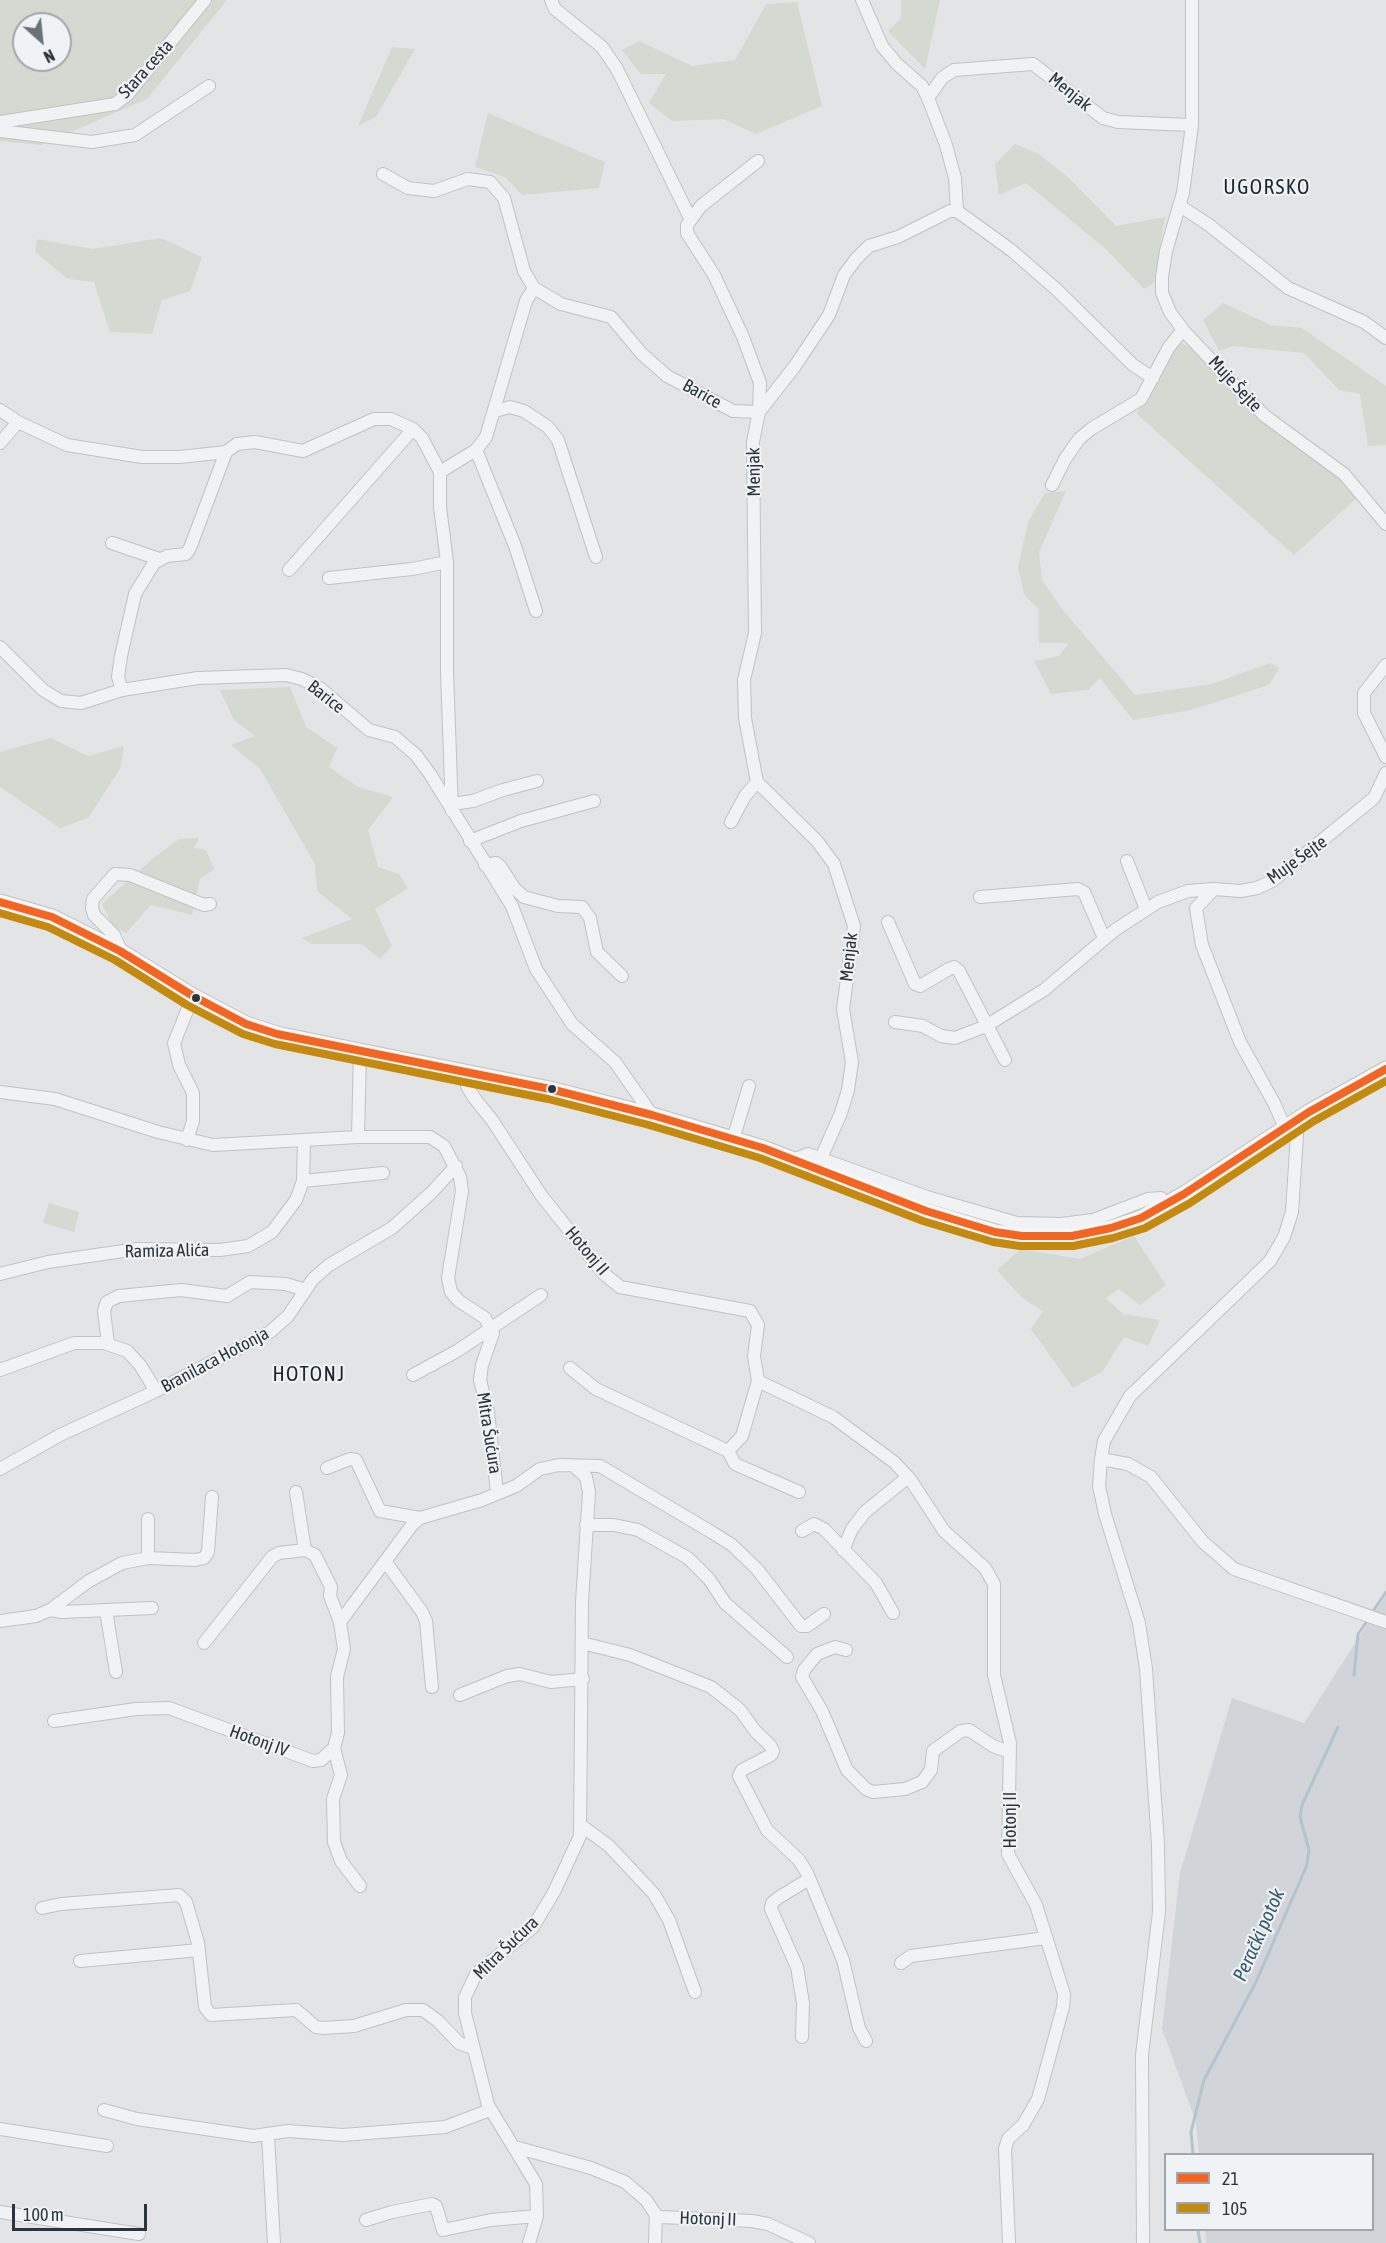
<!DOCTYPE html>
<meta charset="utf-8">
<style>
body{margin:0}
#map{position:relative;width:1386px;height:2243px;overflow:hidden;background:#e2e4e6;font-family:"Asap Condensed",sans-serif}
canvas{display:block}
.legend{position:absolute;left:1164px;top:2153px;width:210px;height:78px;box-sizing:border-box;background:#f0f3f6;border:2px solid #a1a7ac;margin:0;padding:8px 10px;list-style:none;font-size:18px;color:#2a353e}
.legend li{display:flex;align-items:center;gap:12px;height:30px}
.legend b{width:30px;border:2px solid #a1a7ac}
.north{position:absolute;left:12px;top:12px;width:60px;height:60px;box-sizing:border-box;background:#f0f3f6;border:2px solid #a1a7ac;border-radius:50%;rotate:153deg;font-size:16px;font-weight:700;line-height:24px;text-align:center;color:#2a353e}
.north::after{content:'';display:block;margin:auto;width:21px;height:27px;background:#6a7279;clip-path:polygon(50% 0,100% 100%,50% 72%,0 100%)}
.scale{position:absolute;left:12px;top:2204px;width:135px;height:27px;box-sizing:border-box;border:3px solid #2a353e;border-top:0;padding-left:8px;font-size:18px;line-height:21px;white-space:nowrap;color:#2a353e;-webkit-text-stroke:4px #f0f3f6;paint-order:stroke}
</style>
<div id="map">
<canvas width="1386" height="2243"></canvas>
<ul class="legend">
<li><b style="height:8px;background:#f26522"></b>21</li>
<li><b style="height:8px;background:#c48a10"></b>105</li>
</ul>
<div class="north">N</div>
<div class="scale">100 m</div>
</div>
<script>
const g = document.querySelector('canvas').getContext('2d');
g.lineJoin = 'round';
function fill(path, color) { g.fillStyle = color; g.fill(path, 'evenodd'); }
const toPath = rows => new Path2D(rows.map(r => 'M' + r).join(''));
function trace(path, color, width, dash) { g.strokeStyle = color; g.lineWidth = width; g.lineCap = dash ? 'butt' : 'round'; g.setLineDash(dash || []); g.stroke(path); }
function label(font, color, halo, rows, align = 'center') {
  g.font = font + ' "Asap Condensed",sans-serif'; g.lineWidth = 4.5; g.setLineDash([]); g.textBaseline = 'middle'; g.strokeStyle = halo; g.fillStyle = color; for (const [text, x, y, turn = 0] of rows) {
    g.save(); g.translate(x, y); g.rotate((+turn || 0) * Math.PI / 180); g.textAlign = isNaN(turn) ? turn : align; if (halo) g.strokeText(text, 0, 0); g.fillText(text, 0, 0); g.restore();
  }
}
fill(toPath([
 [1386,1595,1386,2243,1206,2243,1205,2230,1372,2230,1372,2154,1199,2154,1196,2122,1162,2029,1180,1873,1232,1698,1304,1723]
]), '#d1d4d9');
fill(toPath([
 [0,0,227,0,147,99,41,145,0,141],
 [24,24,60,24,60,60,24,60],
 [901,0,940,0,925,69,888,31,901,18],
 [797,2,822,106,756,134,723,119,672,121,649,103,666,74,641,74,622,50,639,41,692,66,735,60,766,4],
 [392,47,415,49,376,117,358,126],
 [488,113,605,162,599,188,522,195,505,177,475,167],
 [1015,144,1039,154,1070,179,1116,226,1165,217,1154,283,1144,289,1108,251,1026,183,999,195,995,164],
 [161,238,202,257,190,291,162,300,152,334,110,332,94,282,68,279,35,252,37,239,93,249],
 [1223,303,1271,325,1302,328,1386,386,1386,445,1368,446,1360,394,1339,390,1304,353,1233,346,1219,351,1203,320],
 [1181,343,1196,350,1360,495,1294,555,1137,414,1141,400,1175,345],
 [1066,491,1039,552,1042,580,1062,609,1135,695,1212,684,1270,663,1279,668,1269,685,1191,710,1133,720,1100,678,1088,690,1051,694,1034,661,1059,656,1069,643,1039,643,1039,609,1024,595,1018,567,1028,522,1045,493],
 [290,687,306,727,337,748,329,767,358,787,393,797,368,830,378,867,399,874,408,888,375,909,392,946,380,959,362,944,312,944,302,938,352,919,317,891,315,864,260,769,231,745,255,736,234,720,220,690],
 [51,738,88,756,124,746,120,769,88,818,60,828,0,787,0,752],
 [199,838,194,848,206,850,214,869,200,879,192,915,151,905,126,933,113,926,102,904,151,860,179,839],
 [49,1203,79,1212,74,1232,43,1223],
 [1134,1236,1166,1285,1140,1305,1119,1289,1106,1298,1123,1314,1160,1320,1148,1346,1124,1337,1103,1371,1073,1388,1031,1329,1043,1311,1022,1298,997,1270,1021,1249,1080,1259]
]), '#d4dad2');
trace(toPath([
 [1371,1614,1386,1592],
 [1354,1675,1358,1634,1368,1620],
 [1193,2154,1191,2132,1204,2080,1256,1982,1307,1865,1309,1850,1300,1817,1302,1805,1338,1727],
 [1198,2230,1200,2243]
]), '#b2c5cf', 3);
const minor = toPath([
 [551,0,555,9,602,47,617,69,690,218],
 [862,0,882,46,897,64,922,86,928,98,946,145,955,178,957,211],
 [1192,0,1192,125,1183,193,1166,251,1162,277,1162,293,1170,312,1183,330,1246,397,1265,416,1344,474,1386,524],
 [928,98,942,78,954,70,1033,64,1103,118,1118,122,1192,125],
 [0,122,115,104,128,94,205,0],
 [0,131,92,142,135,135,209,86],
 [758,161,701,206,687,225,687,233,714,275,743,337,760,383,759,412,753,442,755,633,744,680,745,718,757,782,817,841,834,864,854,926,843,1009,852,1062,848,1090,841,1113,821,1158],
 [383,174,408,188,434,191,468,179,490,182,504,198,524,271,534,288,561,304,611,317,642,354,667,376,733,411,759,412],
 [1180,206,1209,225,1288,288,1364,322,1386,338],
 [0,410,18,422,67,445,142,457,180,457,226,452,237,444,255,442,303,451,374,419,391,419,413,429,422,438,440,472,440,507,447,562,447,672,452,811],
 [495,411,510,407,524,411,548,427,558,440,596,557],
 [759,412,795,366,829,315,844,275,856,259,869,246,898,237,950,211,957,211,1011,250,1056,289,1133,365,1153,378],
 [0,443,18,422],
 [476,450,515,546,536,611],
 [440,472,476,450,486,437,526,301,534,288],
 [1052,485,1065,459,1079,439,1091,429,1141,399,1169,347,1183,330],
 [112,543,159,559],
 [289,570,413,429],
 [329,578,412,569,447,562],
 [0,647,43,690,61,701,81,703,122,690,198,678,286,675,302,679,321,689,369,730,395,737,416,755,430,774,512,906,536,969,572,1024,615,1062,652,1115],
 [1386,665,1364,693,1364,713,1386,757],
 [122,690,118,677,121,656,135,594,154,563,167,556,186,554,190,548,226,452],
 [452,804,473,801,503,790,537,781],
 [731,822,745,796,757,782],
 [470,841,521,821,594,801],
 [1127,861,1146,909],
 [485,865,496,863,500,866,515,889,524,897,558,906,582,907,590,918,597,952,622,976],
 [1214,889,1196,908,1202,945,1240,1042,1274,1103,1285,1128],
 [980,897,1078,889,1084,892,1104,938],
 [888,922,915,984,920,986,949,969,954,967,959,971,1005,1060],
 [121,951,114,935,94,915,92,908,93,899,115,874,130,875,204,905,210,904],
 [895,1022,923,1026,941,1036,955,1038,986,1026,1044,990,1115,930,1158,902,1188,891,1214,889,1241,891,1257,888,1272,881,1374,798,1386,773],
 [469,1073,467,1086,475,1099,492,1120,541,1195,603,1273,620,1287,750,1311,758,1325,754,1356,758,1381,742,1436,728,1451],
 [0,1092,55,1099,158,1132,213,1145,358,1137,430,1137,444,1146,460,1177,462,1191,448,1278,451,1292,459,1301,485,1318,493,1333,482,1365,480,1380,488,1412,497,1493],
 [358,1137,360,1051],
 [187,1140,193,1121,193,1093,179,1065,174,1043,193,996],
 [733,1140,749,1086],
 [793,1160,808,1154,927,1197,1017,1223,1061,1224,1093,1220,1148,1199,1161,1198,1167,1205],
 [303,1181,383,1173],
 [0,1274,48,1262,137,1249,220,1250,248,1246,272,1232,296,1200,303,1181,304,1141],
 [108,1344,104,1311,107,1302,119,1296,181,1290,227,1296,250,1282,286,1284,305,1290],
 [570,1368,596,1389,728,1451,735,1464,799,1492],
 [0,1370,74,1343,104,1343,127,1351,140,1365,156,1391],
 [413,1375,457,1351,541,1295],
 [758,1381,833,1417,894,1462,910,1479,944,1531,985,1568,994,1584,994,1675,1010,1743,1008,1854,1036,1905,1064,1994,1063,2007,1038,2099,1023,2125,1008,2139,1005,2149,1009,2243],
 [1101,1459,1128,1464,1151,1477,1203,1542,1234,1569,1386,1622],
 [327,1468,350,1459,356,1460,380,1511,420,1518],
 [0,1469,60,1435,156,1391,270,1332,288,1316,313,1279,329,1265,392,1228,431,1193,456,1166],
 [296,1492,305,1550],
 [148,1519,148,1558],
 [586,1525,614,1525,638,1530,688,1558,709,1579,725,1603,787,1657],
 [802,1531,814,1524,824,1529,876,1583,893,1613],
 [843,1550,852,1529,865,1512,908,1477],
 [385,1561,422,1612,426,1621,432,1687],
 [50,1610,62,1612,152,1608],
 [106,1610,116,1672],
 [0,1621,36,1616,50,1610,89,1581,122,1563,148,1558,195,1560,204,1558,208,1552,212,1497],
 [204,1643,272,1557,279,1553,305,1550,315,1555,331,1587,330,1596,340,1622],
 [582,1643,630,1655,711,1687,740,1710,756,1732,770,1745,773,1751,771,1755,742,1770,739,1776,767,1830,799,1860,807,1873,843,1960,859,2028,866,2041],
 [846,1650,835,1647,817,1654,804,1670,802,1677,822,1711,847,1770,866,1789,873,1792,905,1789,922,1782,931,1770,933,1751,961,1731,969,1730,993,1746,1010,1752],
 [460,1695,507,1676,520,1674,551,1682,583,1679],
 [54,1721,136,1709,169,1708,313,1761,321,1760,334,1748,338,1733,337,1677,344,1649,340,1622,412,1525,420,1518,482,1500,516,1486,540,1469,559,1465,600,1466,713,1533,732,1545,757,1569,801,1626,807,1626,824,1614],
 [334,1748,341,1775,333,1799,334,1842,341,1861,360,1886],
 [582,1826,609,1846,654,1894,669,1920,695,1992],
 [42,1908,61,1904,179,1895,186,1902,198,1943,205,2007,211,2015,296,2010,316,2027,323,2028,354,2026,406,2010,423,2010,438,2021,459,2043,473,2048],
 [80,1961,199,1950],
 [901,1963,911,1956,1046,1938],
 [802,2037,803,2003,797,1967,771,1909,772,1903,778,1898,809,1879],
 [104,2110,137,2119,253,2136,288,2131,343,2135,445,2127,490,2110],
 [0,2129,107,2146],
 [268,2136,274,2243],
 [515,2147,591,2168,625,2182,646,2200,656,2215,661,2217,752,2221,768,2224,809,2243],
 [0,2212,139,2234],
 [366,2220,392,2212,432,2204,436,2206,443,2230,491,2220,537,2216],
 [529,2243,537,2216,536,2184,488,2105,465,2013,465,1997,476,1974,533,1927,554,1892,580,1836,582,1602,589,1492,586,1477,575,1467],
 [655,2243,656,2215],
 [1143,2243,1142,2055,1159,1912,1158,1844,1146,1669,1139,1623,1105,1514,1099,1486,1101,1459,1104,1441,1130,1396,1270,1261,1284,1237,1292,1212,1298,1119]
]);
const major = toPath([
 [0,902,52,917,120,951,193,996,246,1024,277,1034,360,1051,550,1089,652,1115,763,1148,926,1211,995,1232,1022,1236,1072,1236,1111,1228,1141,1218,1184,1194,1309,1112,1386,1069]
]);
trace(minor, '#c0c2c4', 14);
trace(major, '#bfc1c4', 17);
trace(minor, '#f1f2f4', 12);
trace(major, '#f6f6f6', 15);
trace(toPath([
 [0,902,52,917,120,951,193,996,246,1024,277,1034,550,1089,652,1115,763,1148,926,1211,995,1232,1022,1236,1072,1236,1111,1228,1141,1218,1184,1194,1309,1112,1386,1069]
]), '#f26522', 8);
trace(toPath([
 [0,913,48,927,115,960,187,1005,243,1034,275,1044,548,1099,649,1125,760,1158,923,1221,993,1242,1020,1246,1073,1246,1113,1238,1145,1228,1190,1203,1314,1121,1386,1081]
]), '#c48a10', 8);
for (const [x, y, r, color] of [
 [196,998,5,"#2a353e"],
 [552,1089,5,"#2a353e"]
]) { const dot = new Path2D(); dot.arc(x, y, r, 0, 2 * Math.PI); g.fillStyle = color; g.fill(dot); trace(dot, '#f0f3f6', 2); }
label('18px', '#2a353e', '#f0f3f6', [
 ["Stara cesta",146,69,-48],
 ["Menjak",1070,92,39],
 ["Muje Šejte",1235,384,47],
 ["Barice",702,394,29],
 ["Menjak",754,472,-91],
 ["Barice",326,697,38],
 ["Muje Šejte",1297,860,-36],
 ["Menjak",849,957,-84],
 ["Ramiza Alića",167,1251,-1],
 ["Hotonj II",587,1251,50],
 ["Branilaca Hotonja",215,1360,-28],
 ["Mitra Šućura",489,1433,81],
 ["Hotonj IV",259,1741,20],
 ["Hotonj II",1010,1820,-90],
 ["Mitra Šućura",506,1948,-44],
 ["Hotonj II",708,2219,2]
]);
label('italic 20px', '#385a6f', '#f0f3f6', [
 ["Perački potok",1259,1935,-66]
]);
g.letterSpacing = '1.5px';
label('21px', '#1c262f', '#f0f3f6', [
 ["UGORSKO",1267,187],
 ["HOTONJ",309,1374]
]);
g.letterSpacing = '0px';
</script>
